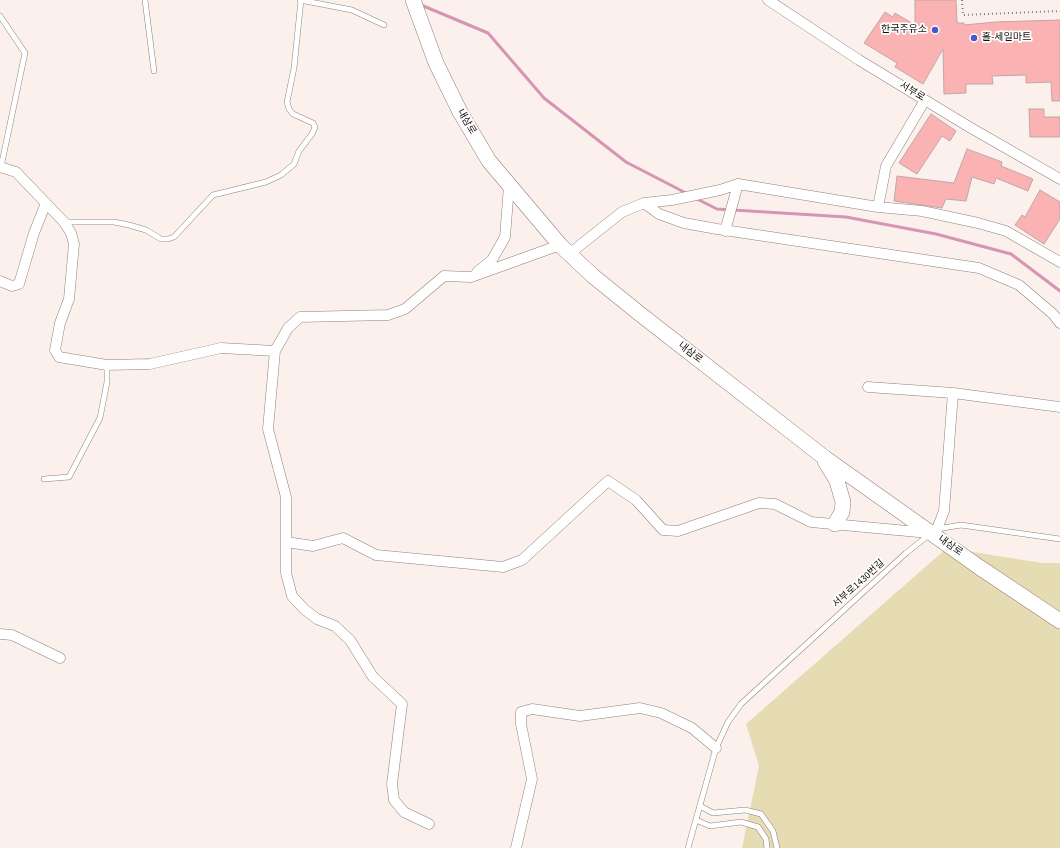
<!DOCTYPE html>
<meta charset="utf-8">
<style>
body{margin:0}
canvas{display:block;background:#fcf0ec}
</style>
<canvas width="1060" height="848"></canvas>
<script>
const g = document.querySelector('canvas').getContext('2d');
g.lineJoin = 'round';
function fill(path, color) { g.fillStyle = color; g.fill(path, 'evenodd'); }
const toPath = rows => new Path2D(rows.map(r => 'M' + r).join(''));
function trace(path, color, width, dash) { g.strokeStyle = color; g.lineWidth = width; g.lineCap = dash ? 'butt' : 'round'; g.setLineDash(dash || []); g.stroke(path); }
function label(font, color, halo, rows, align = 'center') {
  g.font = font + ' "Source Sans 3","Noto Sans KR",sans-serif'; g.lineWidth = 3.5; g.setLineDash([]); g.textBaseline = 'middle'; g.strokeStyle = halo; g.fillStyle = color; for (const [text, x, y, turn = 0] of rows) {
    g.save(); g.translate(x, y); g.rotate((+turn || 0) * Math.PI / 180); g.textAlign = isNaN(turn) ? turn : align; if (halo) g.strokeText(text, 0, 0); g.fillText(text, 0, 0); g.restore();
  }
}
fill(toPath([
 [947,548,1042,563,1060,563,1060,848,742,848,759,766,746,724]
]), '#e5dcb3');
trace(toPath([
 [421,5,488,33,544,98,626,162,686,193],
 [695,198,717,209,846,217,936,234,1011,254,1060,291]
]), '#d696b3', 3);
const building = toPath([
 [915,0,956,0,957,23,964,23,964,25,995,22,1060,20,1060,101,1052,101,1051,82,1026,83,1026,75,992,76,993,84,966,84,966,93,944,94,943,49,923,84,895,67,897,63,864,43,885,12,893,17,895,13,915,25,915,0],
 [1029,109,1044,109,1044,117,1060,117,1060,137,1030,137,1029,109],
 [931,114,956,131,950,141,942,136,917,174,899,163,931,114],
 [967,149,1002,162,1001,166,1033,179,1028,191,996,178,994,184,972,177,966,201,946,199,942,208,894,201,897,176,954,183,967,149],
 [1040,190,1060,202,1060,219,1044,244,1015,225,1022,215,1025,217,1040,190]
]);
fill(building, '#fab2b3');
trace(building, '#bca8a8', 1);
const lane = toPath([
 [145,0,154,71],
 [300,0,352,10,384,25],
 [0,16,25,53,1,167],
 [64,222,114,222,129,225,146,230,161,239,168,239,174,237,213,195,266,182,281,175,294,164,299,151,312,134,315,127,313,123,293,114,289,109,287,102,294,68,301,0],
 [44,479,69,477,100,418,107,382,107,365],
 [937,529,961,525,1060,539],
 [700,806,713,813,745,810,761,814,773,831,777,848],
 [696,820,710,826,741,822,758,827,766,839,767,848],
 [688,848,716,748,728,722,741,704,906,553,930,534]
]);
const street = toPath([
 [768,0,859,60,971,128,1060,179],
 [0,167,16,172,64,222,71,233,74,244,69,299,60,323,55,350,59,357,107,365,150,364,221,348,275,351,288,328,300,317,388,315,405,309,444,276,471,277,560,245],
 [644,203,659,214,684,223,717,229,979,268,1019,285,1053,314,1060,323],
 [878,207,886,166,925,100],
 [725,231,738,184],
 [569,254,622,212,644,203,672,200,720,190,738,184,878,207,922,211,978,223,1006,231,1060,262],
 [477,272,492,260,505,237,509,186],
 [0,281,12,286,19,284,34,233,46,203],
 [275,351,268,429,286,497,286,573,292,596,304,609,317,619,335,626,350,640,373,677,402,704,392,784,394,800,404,812,429,824],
 [868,387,953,393,1060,407],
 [937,529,944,511,953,393],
 [286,542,313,546,343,538,376,555,503,567,522,560,608,481,636,500,663,530,678,531,759,503,775,504,811,522,929,533],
 [0,634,12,635,60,658],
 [516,848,532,779,521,724,521,712,532,709,580,716,640,708,661,713,692,728,716,748]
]);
const secondary = toPath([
 [413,0,436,63,460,112,489,161,560,245,593,276,640,314,825,458,979,567,1060,621],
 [825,461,837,481,843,502,842,512,835,524]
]);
trace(lane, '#918079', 6);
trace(street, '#918079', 11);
trace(secondary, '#918079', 16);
trace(toPath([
 [962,0,963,15,1060,11]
]), '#837a77', 2, [1, 3]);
trace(lane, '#fff', 5);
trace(street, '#fff', 10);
trace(secondary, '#fff', 15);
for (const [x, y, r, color] of [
 [935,30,4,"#4858cd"],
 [974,38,4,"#4858cd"]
]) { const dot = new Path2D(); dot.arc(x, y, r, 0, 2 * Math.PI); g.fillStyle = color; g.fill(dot); trace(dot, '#fff', 1.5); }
label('10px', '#140e0b', '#fff', [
 ["한국주유소",927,30],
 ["홀-세일마트",982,38,"left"]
], 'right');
label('10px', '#140e0b', '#fff', [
 ["서부로",912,92,31],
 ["내삼로",466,122,60],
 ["내삼로",690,353,38],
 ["내삼로",950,546,35],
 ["서부로1430번길",859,584,-42]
]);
</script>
